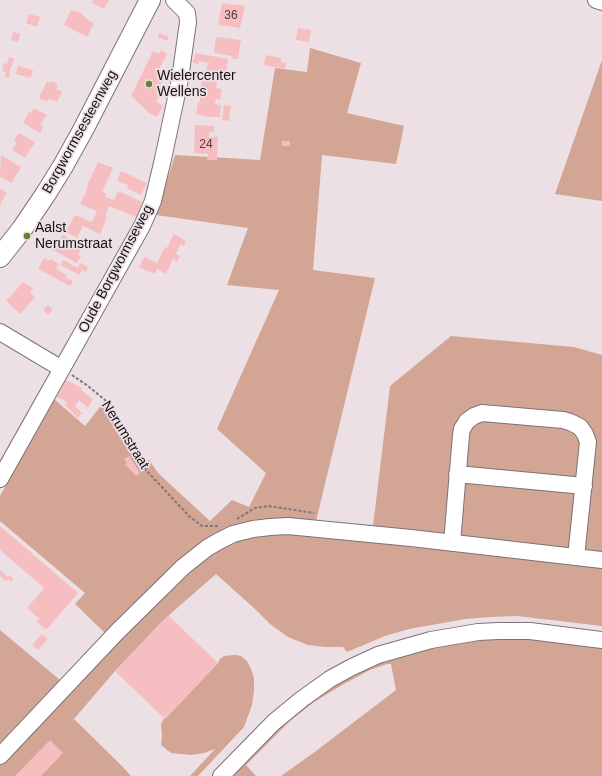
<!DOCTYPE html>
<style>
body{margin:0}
canvas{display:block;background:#ece0e5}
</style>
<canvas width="602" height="776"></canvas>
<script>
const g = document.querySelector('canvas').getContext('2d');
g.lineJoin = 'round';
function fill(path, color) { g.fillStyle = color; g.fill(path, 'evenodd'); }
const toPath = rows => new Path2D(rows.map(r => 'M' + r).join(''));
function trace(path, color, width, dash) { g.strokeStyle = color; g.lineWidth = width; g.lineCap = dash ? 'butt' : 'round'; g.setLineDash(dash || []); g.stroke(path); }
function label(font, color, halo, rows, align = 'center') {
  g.font = font + ' Helvetica,sans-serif'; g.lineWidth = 3.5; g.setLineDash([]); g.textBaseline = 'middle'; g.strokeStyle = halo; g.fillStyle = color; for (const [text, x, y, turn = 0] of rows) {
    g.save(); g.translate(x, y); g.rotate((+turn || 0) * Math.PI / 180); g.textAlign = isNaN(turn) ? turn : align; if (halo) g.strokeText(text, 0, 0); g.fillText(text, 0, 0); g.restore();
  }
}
fill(toPath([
 [310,48,361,63,347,113,404,126,396,164,322,155,313,270,375,278,316,521,373,526,390,386,451,336,574,347,602,355,602,626,517,616,490,617,465,619,409,629,385,636,347,652,343,647,325,647,308,645,288,637,270,624,255,609,216,574,168,616,115,671,74,719,122,766,131,776,0,776,0,630,60,680,105,633,75,604,85,593,0,521,0,496,54,399,85,426,103,403,139,465,149,460,158,473,210,521,232,500,249,507,266,473,217,429,279,290,227,285,248,228,156,215,175,155,260,160,275,68,307,72],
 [602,60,602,201,555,194],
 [506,637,602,646,602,776,281,776,316,751,396,690,391,664,387,664,370,670,344,684,314,702,290,721,246,765,256,776,227,776,310,699,368,665,454,642],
 [235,655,241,656,247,661,251,669,254,678,254,691,252,705,244,727,198,776,190,776,215,749,204,753,191,755,180,754,171,753,161,745,162,735,161,725,164,718,165,719,218,663,220,659,224,656]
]), '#d3a594');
fill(toPath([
 [93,0,109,0,104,9,92,3],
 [222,3,245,6,240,28,218,25],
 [71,10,76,12,77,11,81,13,82,15,87,18,87,20,94,23,87,37,64,25],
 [29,14,40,17,37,27,26,23],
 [298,28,311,30,309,42,296,40],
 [13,32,20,34,18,42,11,40],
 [159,33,169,37,167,41,158,37],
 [216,37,241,40,238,59,232,59,232,56,214,53],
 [161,50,167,54,158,72,163,74,160,80,162,81,159,88,158,87,157,89,160,90,158,94,160,94,157,101,155,100,155,101,163,106,157,117,149,113,131,96,153,51,159,54],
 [195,53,228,59,225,79,218,77,216,88,222,89,220,100,216,99,215,104,221,105,220,117,211,117,203,116,203,115,196,114,198,102,200,103,200,97,199,97,202,81,204,82,208,63,199,61,199,64,193,63],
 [266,55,281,58,281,62,286,63,285,69,264,65],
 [9,57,14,58,12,66,11,66,9,73,10,73,9,78,5,77,6,72,2,71,4,63,7,64],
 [18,66,33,70,31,78,16,74],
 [47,81,51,83,52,81,58,85,56,89,62,92,57,102,49,98,47,102,39,98],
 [224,105,231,106,229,121,222,120],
 [34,108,47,115,40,125,43,127,40,133,23,123,29,112,31,113],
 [195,125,214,126,214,132,209,132,209,137,218,137,217,160,207,160,208,154,194,153],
 [19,133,35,142,25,158,12,150,16,143,14,141],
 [282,141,290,141,290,146,282,146],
 [1,155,21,167,18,173,17,173,12,183,0,177],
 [98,162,113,168,102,192,106,194,105,197,114,200,118,191,142,202,136,217,109,206,105,216,107,217,100,234,83,226,77,238,66,232,75,215,92,222,97,211,80,204,88,187,87,186],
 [121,171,147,183,141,195,127,188,128,185,117,181],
 [0,188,7,193,1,202,2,202,0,205],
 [174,234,183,239,183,240,186,242,184,246,181,244,176,253,176,254,180,256,177,262,173,259,166,274,157,269,155,274,149,271,149,272,139,267,144,257,157,263,165,247,167,248],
 [63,235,83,246,78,255,81,256,77,263,51,249,54,242,58,244],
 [44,258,49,261,50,259,59,264,56,269,67,275,65,277,73,281,70,286,38,269],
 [63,260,78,268,80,263,88,267,86,272,82,270,79,275,60,265],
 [23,282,33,288,30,292,35,297,20,314,6,301],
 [48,305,53,310,48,315,43,310],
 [66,380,82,388,81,390,93,399,88,408,79,400,75,406,82,413,78,418,65,405,67,402,57,397],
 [129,456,140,473,136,476,125,464,127,463,124,459],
 [0,526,78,593,48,628,45,629,37,622,39,619,27,608,44,588,0,550],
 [0,570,8,577,9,575,13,579,11,582,8,579,6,582,0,576],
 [168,615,218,663,165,719,115,671],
 [42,634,48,639,38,650,32,645],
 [50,740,63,753,41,776,15,776]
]), '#f7bec1');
const minor = toPath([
 [596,0,602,2],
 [0,332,62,369],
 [457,474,584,486],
 [0,479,142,226,153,201,163,159,180,79,188,22,187,13,174,0],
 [452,543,461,435,462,429,467,421,474,416,482,413,563,420,570,422,580,427,585,434,588,442,576,557],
 [0,756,117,632,183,567,207,548,219,541,233,534,253,529,270,527,288,526,411,538,602,560],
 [221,776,274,722,302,699,330,679,352,667,378,655,431,640,478,632,498,631,530,631,602,640]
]);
const major = toPath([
 [0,257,22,229,45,195,63,166,83,130,150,0]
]);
trace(minor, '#7c7277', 18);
trace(major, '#7c7277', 22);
trace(toPath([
 [72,375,88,386,105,400,118,420,135,454,146,470,189,516,202,526,218,526],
 [237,519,255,508,268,506,314,513]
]), '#7e7679', 2, [3, 2]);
trace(minor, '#fff', 16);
trace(major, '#fff', 20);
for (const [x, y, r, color] of [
 [149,84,4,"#6b7f2f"],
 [27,236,4,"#6b7f2f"]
]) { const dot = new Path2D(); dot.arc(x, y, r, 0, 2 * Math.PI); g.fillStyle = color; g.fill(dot); trace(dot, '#ece0e5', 1.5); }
label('12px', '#4e3d3f', null, [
 ["36",231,16],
 ["24",206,145]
]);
label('14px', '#161214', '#ece0e5', [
 ["Wielercenter",157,76],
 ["Wellens",157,92],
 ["Aalst",35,228],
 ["Nerumstraat",35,244]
], 'left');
label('14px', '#161214', '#ece0e5', [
 ["Borgwormsesteenweg",80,132,-61],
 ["Oude Borgwormseweg",116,269,-62],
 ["Nerumstraat",125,435,58]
]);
</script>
